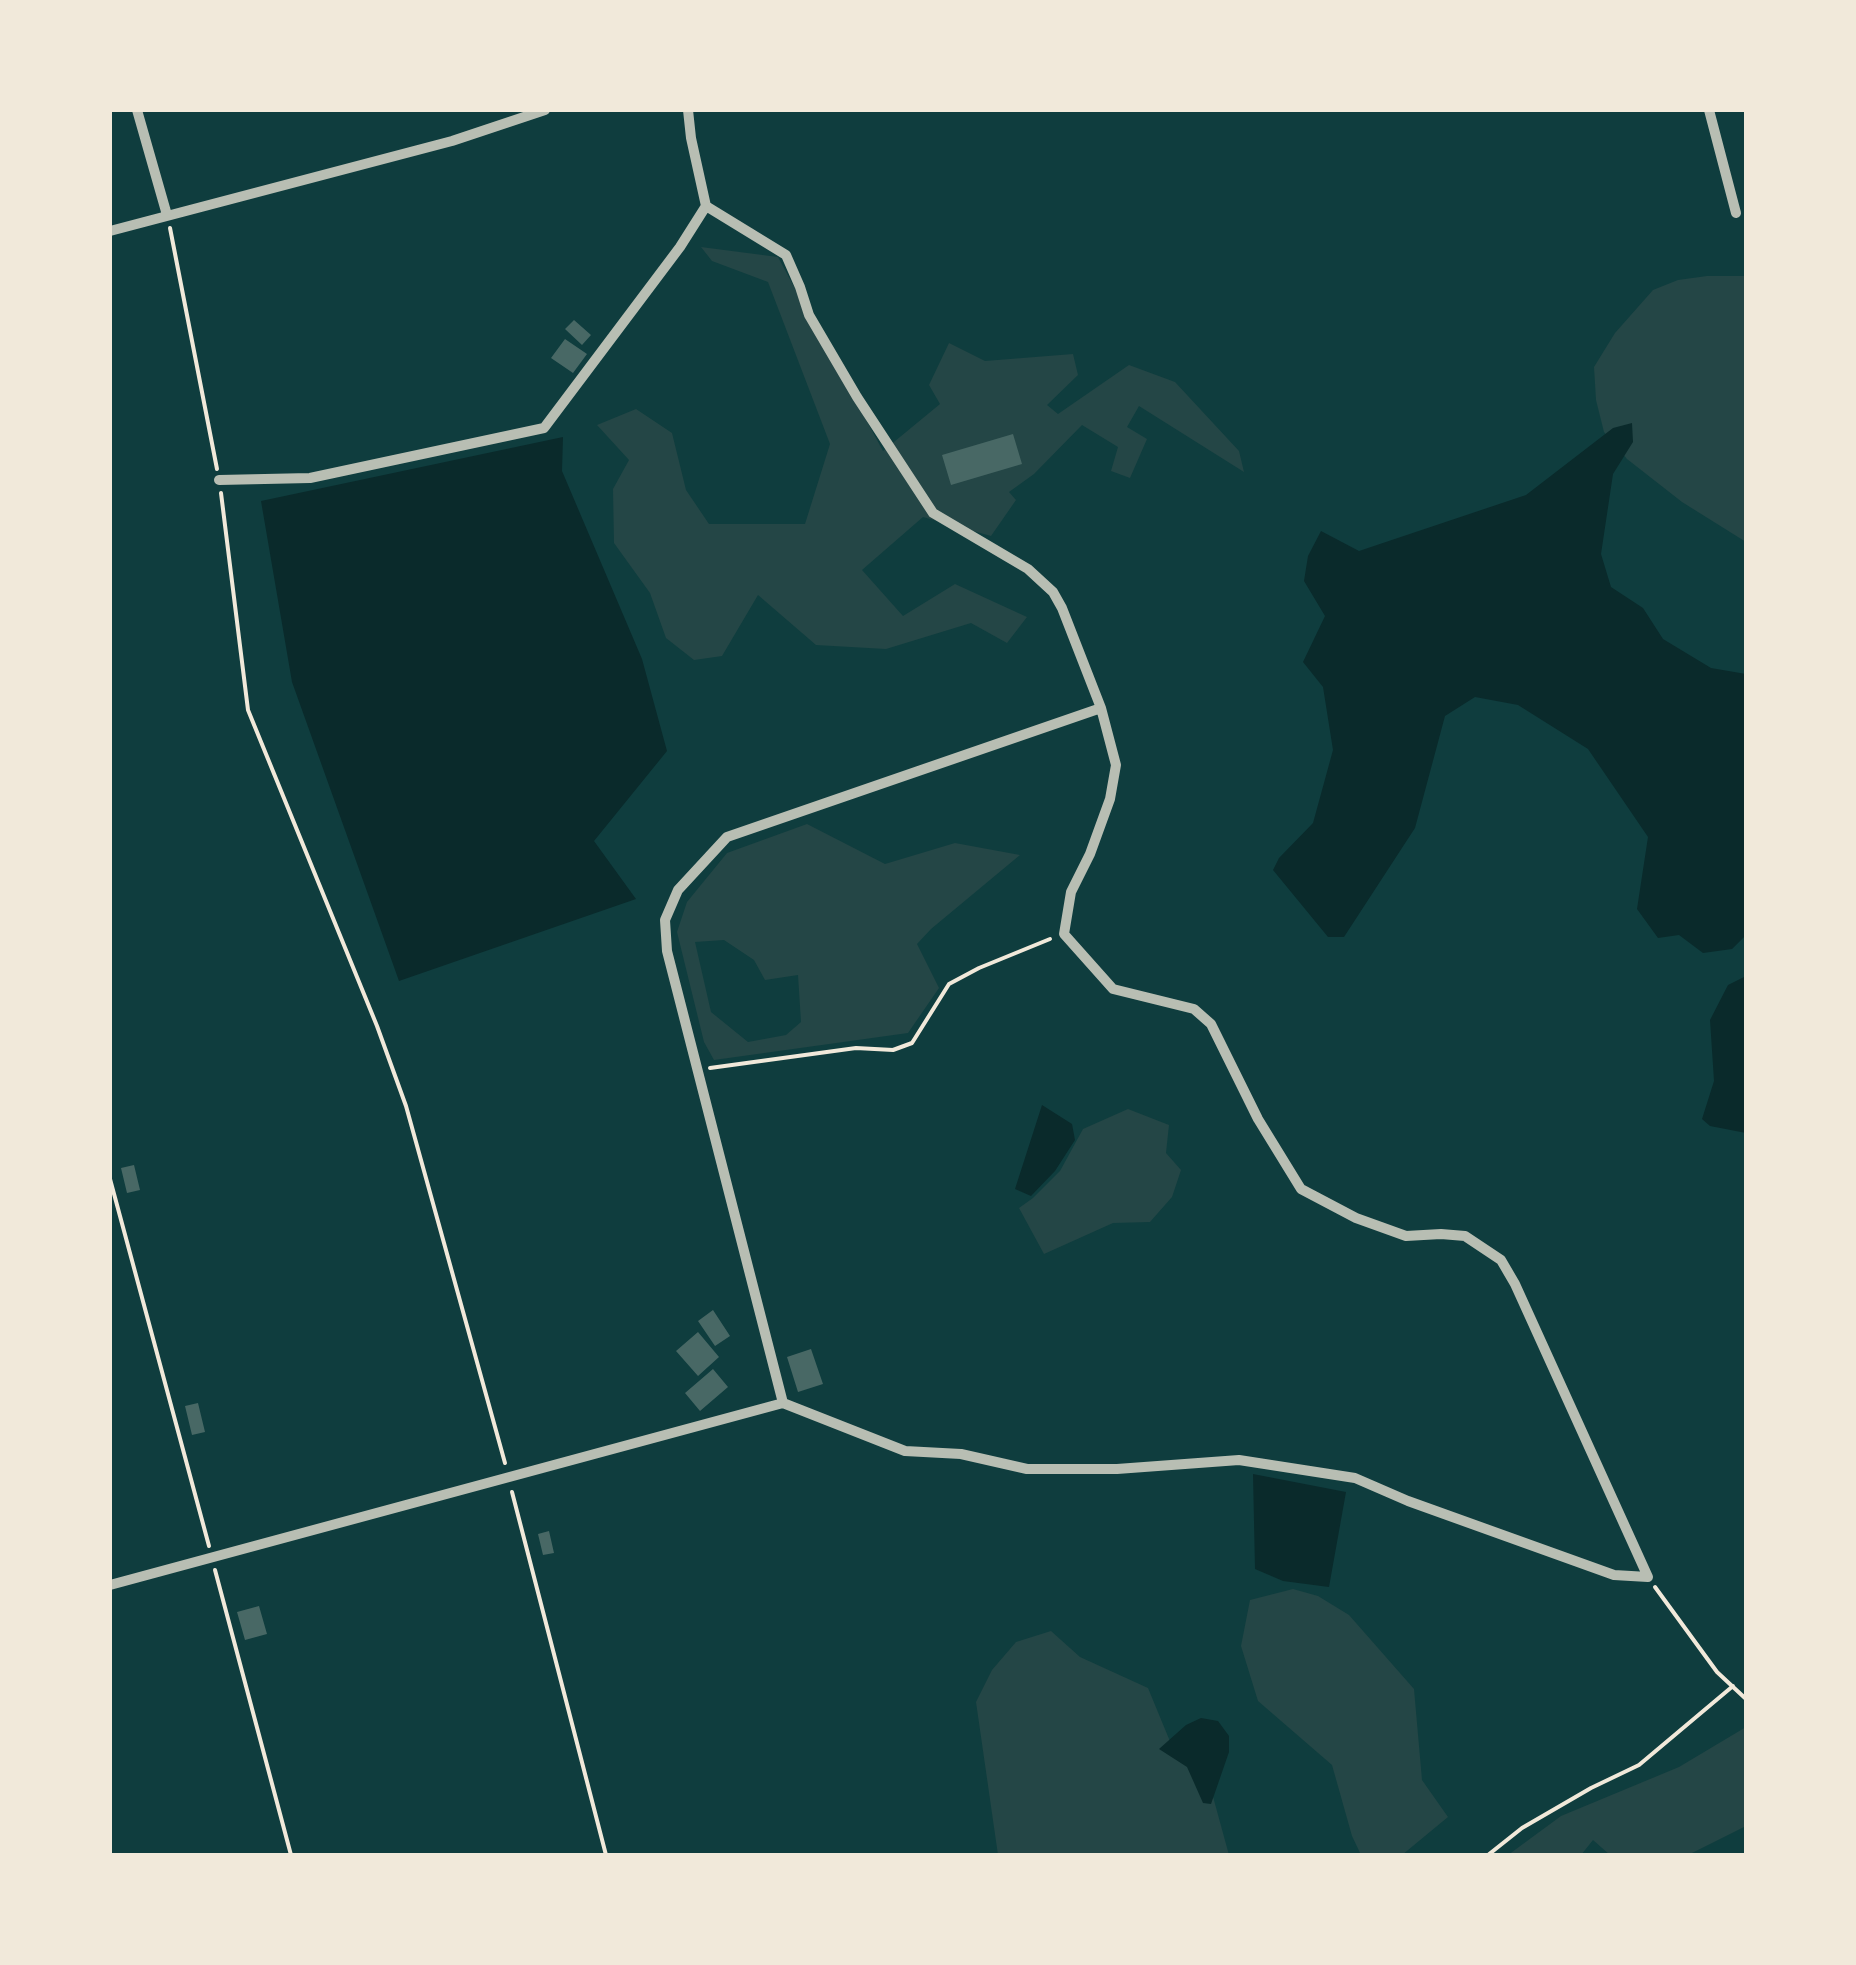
<!DOCTYPE html>
<style>
body{margin:0}
#map{position:relative;width:1856px;height:1965px;overflow:hidden;background:#0f3d3e;font-family:"IBM Plex Serif",serif}
canvas{display:block}
.frame{position:absolute;inset:0;border:112px solid #f1e9da;pointer-events:none}
</style>
<div id="map">
<canvas width="1856" height="1965"></canvas>
<div class="frame"></div>
</div>
<script>
const g = document.querySelector('canvas').getContext('2d');
g.lineJoin = 'round';
function fill(path, color) { g.fillStyle = color; g.fill(path, 'evenodd'); }
const toPath = rows => new Path2D(rows.map(r => 'M' + r).join(''));
function trace(path, color, width, dash) { g.strokeStyle = color; g.lineWidth = width; g.lineCap = dash ? 'butt' : 'round'; g.setLineDash(dash || []); g.stroke(path); }
fill(toPath([
 [701,247,778,257,883,451,940,404,929,385,949,343,985,361,1073,354,1078,375,1047,405,1058,414,1129,365,1175,382,1239,451,1244,472,1139,406,1127,427,1147,439,1130,478,1111,471,1118,447,1082,425,1034,474,1009,492,1016,500,991,536,923,517,862,570,903,616,955,584,1027,617,1007,643,971,623,886,649,816,645,758,595,722,656,694,660,666,638,650,593,614,543,613,489,629,460,597,425,636,409,672,433,686,490,709,524,805,524,830,444,768,282,712,261],
 [1707,276,1746,276,1746,542,1682,502,1627,459,1604,432,1596,400,1594,367,1615,333,1653,290,1678,280],
 [807,824,885,864,955,843,1020,855,931,929,917,944,939,988,908,1033,714,1060,704,1042,677,932,687,902,727,853],
 [724,940,754,960,765,980,798,975,801,1022,786,1035,748,1042,711,1012,695,942],
 [1128,1109,1169,1125,1166,1153,1181,1170,1172,1197,1150,1222,1113,1223,1044,1254,1019,1208,1033,1198,1060,1171,1083,1129],
 [1293,1589,1318,1596,1349,1615,1414,1689,1422,1780,1448,1817,1402,1855,1361,1855,1352,1836,1332,1765,1258,1701,1241,1646,1250,1600],
 [1051,1631,1080,1657,1148,1688,1174,1751,1209,1782,1229,1855,998,1855,976,1702,992,1670,1016,1642],
 [1746,1727,1746,1826,1688,1855,1610,1855,1593,1840,1581,1855,1508,1855,1561,1816,1679,1767]
]), '#244646');
fill(toPath([
 [1632,423,1633,442,1613,474,1601,554,1611,587,1643,608,1663,639,1711,668,1746,674,1746,935,1732,949,1703,953,1679,935,1658,938,1637,909,1648,837,1588,749,1518,705,1475,697,1445,716,1415,828,1344,937,1328,937,1273,870,1279,858,1313,823,1333,750,1323,687,1303,662,1325,616,1304,581,1308,556,1321,531,1359,551,1526,495,1613,428],
 [563,437,562,471,642,659,667,751,594,841,636,899,399,981,292,682,261,501],
 [1746,976,1746,1133,1710,1126,1702,1119,1714,1081,1710,1020,1728,985],
 [1042,1105,1072,1124,1075,1140,1055,1171,1031,1196,1015,1189],
 [1253,1474,1346,1492,1329,1587,1283,1581,1255,1569],
 [1201,1718,1218,1721,1229,1736,1229,1752,1211,1804,1203,1803,1187,1767,1159,1749,1186,1725]
]), '#0a2a2b');
fill(toPath([
 [574,320,591,335,582,345,565,329],
 [565,339,587,354,573,373,551,358],
 [1013,434,1022,464,951,485,942,455],
 [134,1165,140,1190,127,1193,121,1168],
 [713,1310,730,1336,715,1346,698,1321],
 [698,1332,719,1357,698,1376,676,1351],
 [811,1349,823,1384,798,1392,787,1357],
 [713,1369,728,1387,700,1411,685,1393],
 [198,1403,205,1432,192,1435,185,1406],
 [549,1531,554,1553,543,1555,538,1534],
 [259,1606,267,1634,245,1640,237,1612]
]), '#486865');
trace(toPath([
 [170,228,217,469],
 [221,493,248,710,377,1026,406,1106,505,1463],
 [710,1068,856,1048,893,1050,912,1043,949,984,979,968,1050,939],
 [110,1179,209,1546],
 [512,1492,606,1855],
 [215,1570,291,1855],
 [1655,1587,1717,1672,1746,1699],
 [1488,1855,1522,1828,1591,1788,1639,1765,1733,1686]
]), '#f1e9da', 4);
trace(toPath([
 [137,110,167,215],
 [1709,110,1736,213],
 [110,231,452,141,545,110],
 [219,480,310,478,544,428,680,247,706,206,691,138,688,110],
 [783,1403,667,951,665,920,678,890,727,837,1101,708],
 [110,1585,783,1403,905,1451,961,1454,1027,1469,1117,1469,1239,1460,1355,1478,1408,1501,1614,1575,1648,1577,1515,1284,1501,1260,1465,1236,1441,1234,1406,1236,1356,1218,1301,1189,1258,1119,1211,1024,1194,1009,1113,989,1064,934,1071,892,1090,854,1110,799,1116,765,1101,708,1062,608,1053,592,1028,569,933,513,857,397,809,315,800,287,786,255,706,206]
]), '#b8beb3', 10);
</script>
